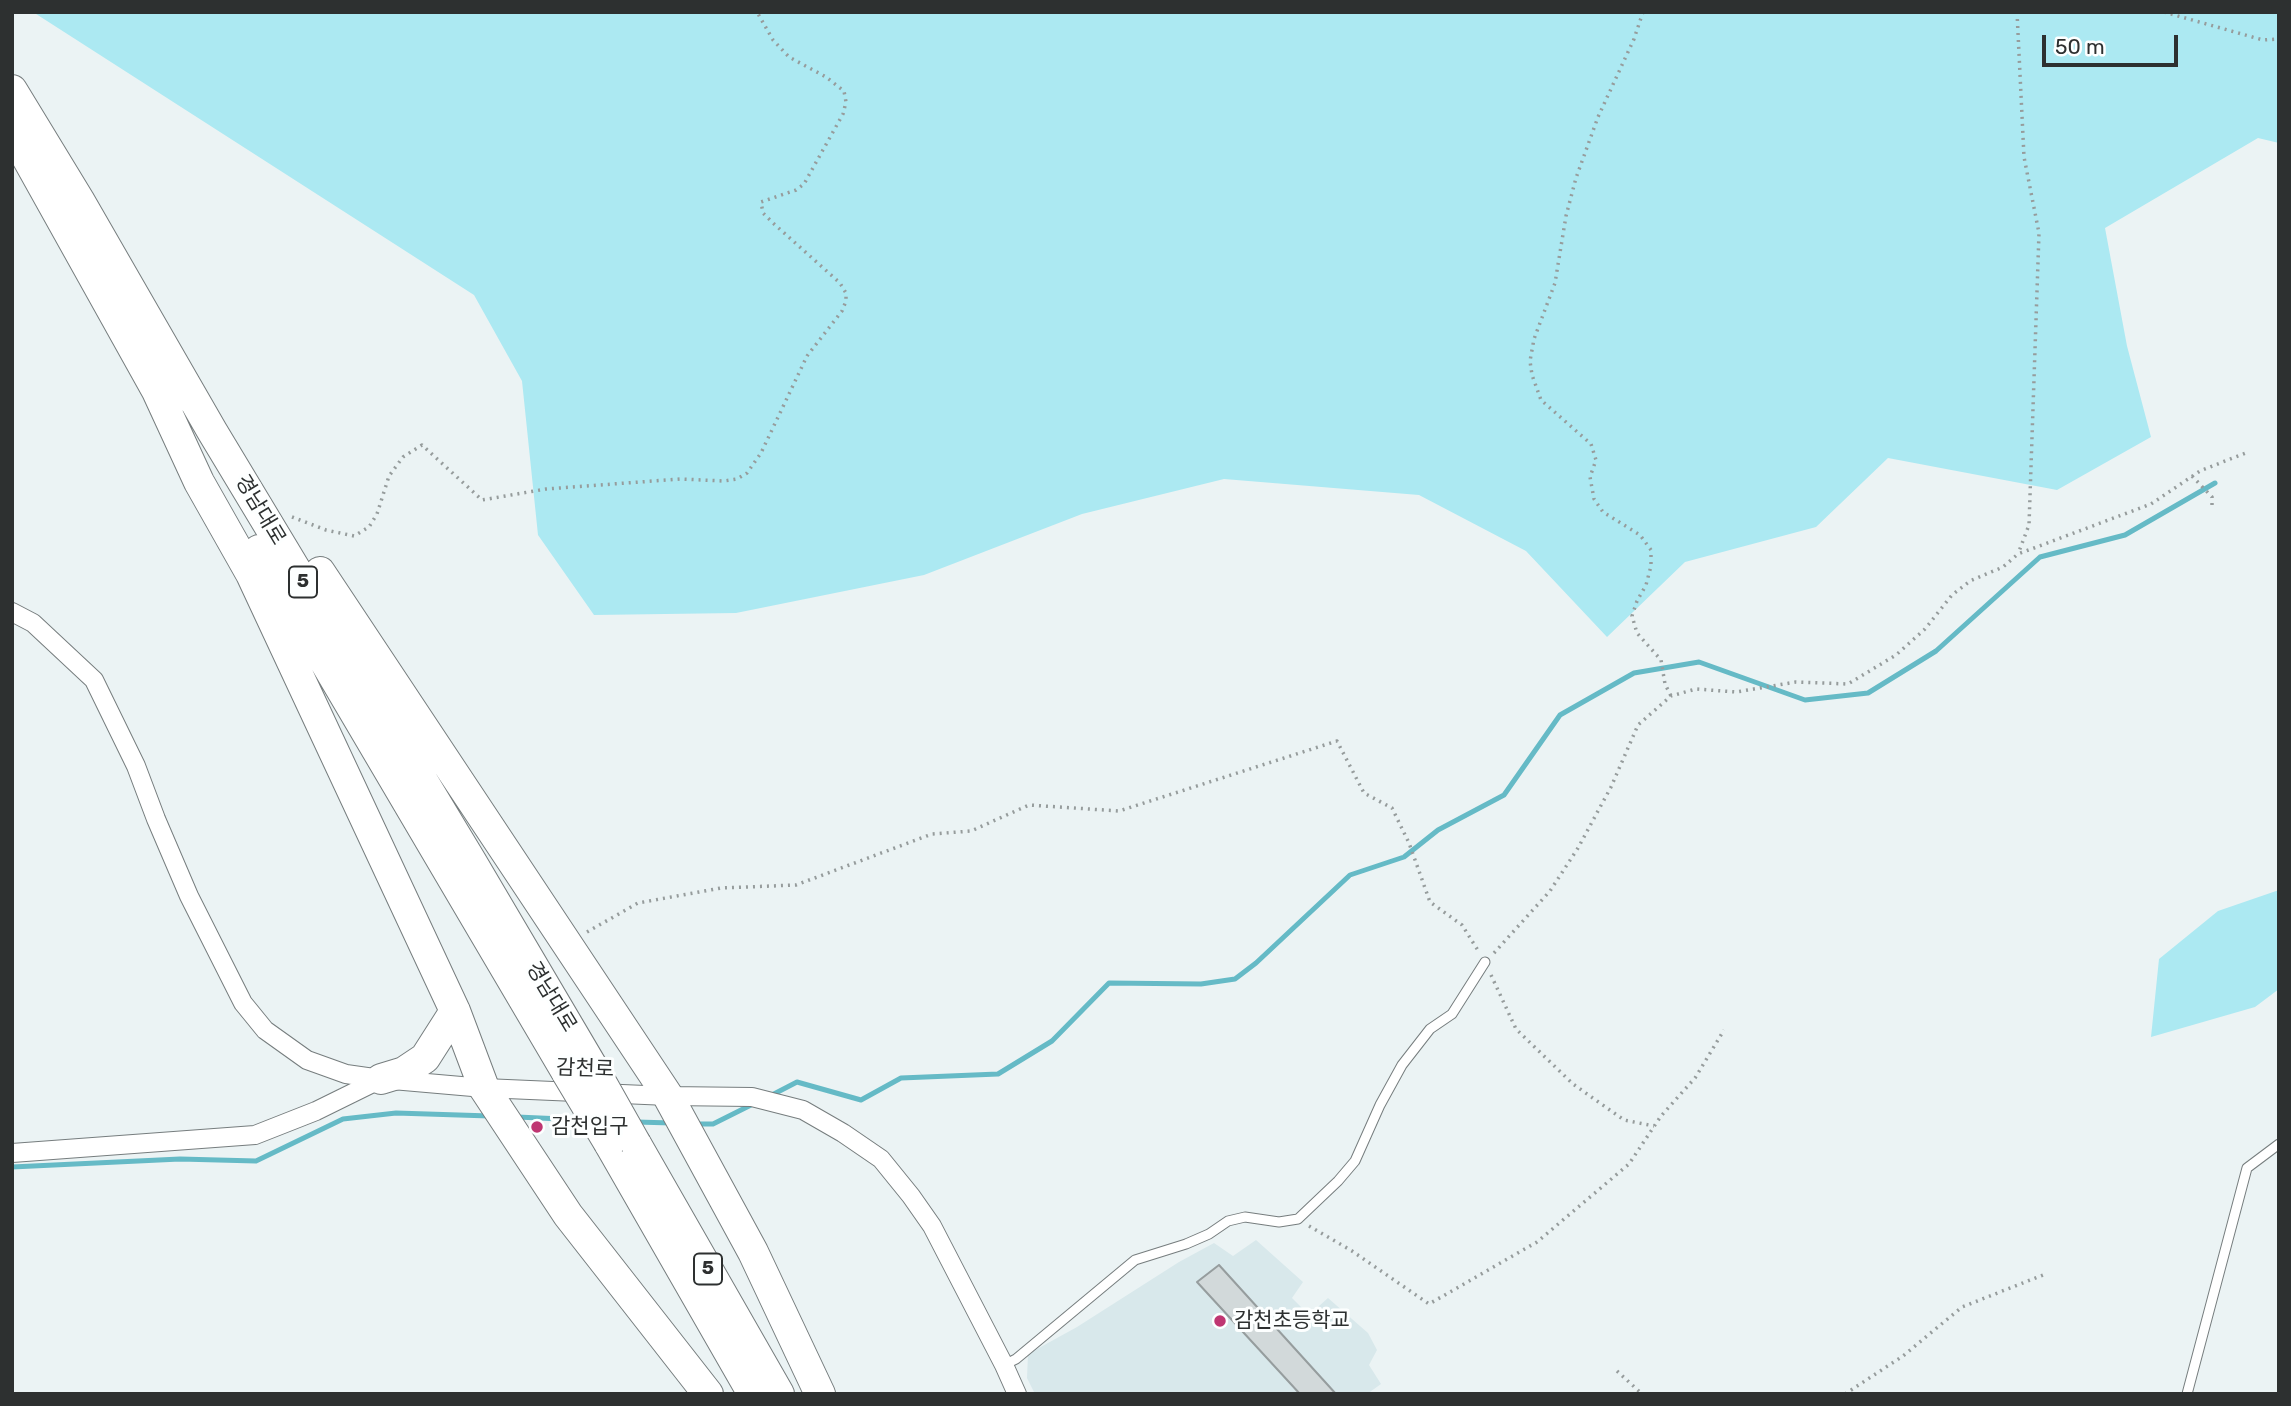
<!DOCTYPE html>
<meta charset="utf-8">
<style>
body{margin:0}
#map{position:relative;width:2291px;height:1406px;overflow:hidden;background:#ebf3f4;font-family:Rubik,sans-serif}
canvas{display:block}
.frame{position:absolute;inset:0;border:14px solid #2d3030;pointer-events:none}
.scale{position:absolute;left:2042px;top:35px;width:136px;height:32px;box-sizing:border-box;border:4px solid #2d3030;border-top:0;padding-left:9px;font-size:21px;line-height:24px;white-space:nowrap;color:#2d3030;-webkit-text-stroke:5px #fdffff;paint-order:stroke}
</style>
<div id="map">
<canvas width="2291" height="1406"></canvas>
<div class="frame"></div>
<div class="scale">50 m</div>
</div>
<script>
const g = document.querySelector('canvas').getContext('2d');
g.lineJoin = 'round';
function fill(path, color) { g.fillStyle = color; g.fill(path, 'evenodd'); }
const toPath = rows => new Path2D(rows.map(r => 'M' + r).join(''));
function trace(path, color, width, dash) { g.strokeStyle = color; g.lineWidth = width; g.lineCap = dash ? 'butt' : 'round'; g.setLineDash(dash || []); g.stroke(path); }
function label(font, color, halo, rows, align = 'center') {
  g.font = font + ' Rubik,"Noto Sans KR",sans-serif'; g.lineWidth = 6; g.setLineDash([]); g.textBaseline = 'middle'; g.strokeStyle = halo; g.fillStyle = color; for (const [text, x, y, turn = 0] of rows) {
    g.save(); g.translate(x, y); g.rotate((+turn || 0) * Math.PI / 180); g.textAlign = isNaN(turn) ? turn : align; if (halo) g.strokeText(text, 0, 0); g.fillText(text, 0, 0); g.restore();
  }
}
fill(toPath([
 [1256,1240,1303,1282,1292,1298,1309,1315,1328,1298,1368,1333,1377,1350,1369,1365,1381,1384,1367,1394,1035,1394,1027,1378,1028,1354,1077,1327,1179,1262,1214,1243,1233,1256]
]), '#d8e8eb');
fill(toPath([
 [33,12,2279,12,2279,143,2258,138,2105,228,2127,346,2151,437,2057,490,1888,458,1816,527,1685,562,1607,637,1526,551,1419,495,1224,479,1082,514,924,575,736,613,594,615,538,535,522,381,474,295],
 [2279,890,2279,989,2255,1007,2151,1037,2159,959,2218,911]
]), '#ace9f2');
trace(toPath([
 [770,1096,797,1082,861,1100,901,1078,998,1074,1052,1041,1109,983,1201,984,1235,979,1256,963,1350,875,1404,857,1438,830,1504,795,1560,715,1634,673,1699,662,1805,700,1868,693,1936,651,2040,557,2125,535,2215,483],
 [517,1117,585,1120],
 [636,1122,672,1123],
 [696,1124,713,1124,755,1103],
 [12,1167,180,1159,256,1161,343,1119,396,1113,490,1116]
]), '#65bac6', 5);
const building = toPath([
 [1219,1265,1336,1394,1300,1394,1197,1282,1219,1265]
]);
fill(building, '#d2d9da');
trace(building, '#969d9e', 2);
const service = toPath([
 [1004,1365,1016,1359,1135,1260,1186,1244,1209,1234,1228,1221,1245,1217,1279,1222,1298,1219,1338,1181,1355,1161,1380,1105,1402,1065,1430,1029,1452,1014,1485,962],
 [2187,1394,2247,1168,2279,1144]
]);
const minor = toPath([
 [12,612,33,623,94,680,136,766,156,819,189,896,243,1003,265,1030,307,1060,346,1074,381,1079],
 [12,1153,255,1135,316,1111,381,1079,484,1088,668,1096,752,1097,803,1110,843,1133,881,1159,911,1196,932,1226,1004,1365,1017,1394]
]);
const trunk = toPath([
 [12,90,79,200,212,431,471,861,596,1073],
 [12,131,157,391,168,408],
 [157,391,199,482,251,574,455,1011,484,1088,568,1215,708,1394],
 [259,550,567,1073],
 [320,572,668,1096,753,1252,820,1394],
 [381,1079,404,1072,425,1058,455,1011],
 [609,1143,753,1394],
 [636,1144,779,1394]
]);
trace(service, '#767d7e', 11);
trace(minor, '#767d7e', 20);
trace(trunk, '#767d7e', 32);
trace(toPath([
 [1643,12,1634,39,1598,117,1576,178,1566,216,1555,283,1534,339,1530,361,1532,375,1541,400,1591,444,1596,460,1590,477,1594,499,1603,512,1640,535,1651,550,1651,566,1646,585,1637,601,1632,616,1637,633,1661,660,1665,684,1671,696],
 [2017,12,2024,157,2039,233,2029,525,2018,554],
 [2164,12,2263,40,2279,39],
 [2192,476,2212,497,2212,507],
 [292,517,326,530,354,536,369,527,377,514,389,476,403,457,422,445,482,500,546,489,680,479,724,481,737,479,747,473,761,453,807,356,842,311,846,301,846,293,840,283,773,223,763,213,761,202,796,190,804,184,843,114,846,102,844,91,826,77,789,57,773,40,757,12],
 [587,932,638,903,721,888,796,885,932,834,971,831,1029,805,1119,811,1337,741,1364,793,1392,808,1409,843,1430,902,1462,925,1479,952],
 [1494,953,1550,891,1578,848,1611,787,1638,725,1671,696,1696,689,1736,692,1796,682,1848,684,1896,655,1925,629,1952,595,1970,581,2003,567,2018,554,2151,504,2200,471,2248,452],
 [1491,975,1516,1029,1573,1084,1624,1120,1654,1126],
 [1309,1226,1352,1251,1429,1304,1537,1242,1629,1164,1661,1116,1695,1078,1724,1030],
 [1617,1371,1642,1394],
 [1845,1394,1903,1356,1962,1307,2043,1275]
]), '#969c9c', 3.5, [2, 5]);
trace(service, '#fff', 9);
trace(minor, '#fff', 18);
trace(trunk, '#fff', 30);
const trunkBridge = toPath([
 [567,1073,609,1143],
 [596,1073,636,1144]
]);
trace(trunkBridge, '#767d7e', 32, []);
trace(trunkBridge, '#fff', 30);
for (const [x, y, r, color] of [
 [537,1127,7,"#bf3672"],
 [1220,1321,7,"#bf3672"]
]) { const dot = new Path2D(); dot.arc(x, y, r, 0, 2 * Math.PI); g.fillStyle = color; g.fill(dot); trace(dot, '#fdffff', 2.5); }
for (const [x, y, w] of [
 [303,582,28],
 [708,1269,28]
]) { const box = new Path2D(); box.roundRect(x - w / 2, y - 15.5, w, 31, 5); g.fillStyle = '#fdffff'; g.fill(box); trace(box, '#2d3030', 2); }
label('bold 19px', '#2d3030', null, [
 ["5",303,582],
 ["5",708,1269]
]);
label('21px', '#2d3030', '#fdffff', [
 ["경남대로",260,510,59],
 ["경남대로",551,997,59],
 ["감천로",585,1069,2]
]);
label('21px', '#2d3030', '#fdffff', [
 ["감천입구",551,1127],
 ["감천초등학교",1234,1321]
], 'left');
</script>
